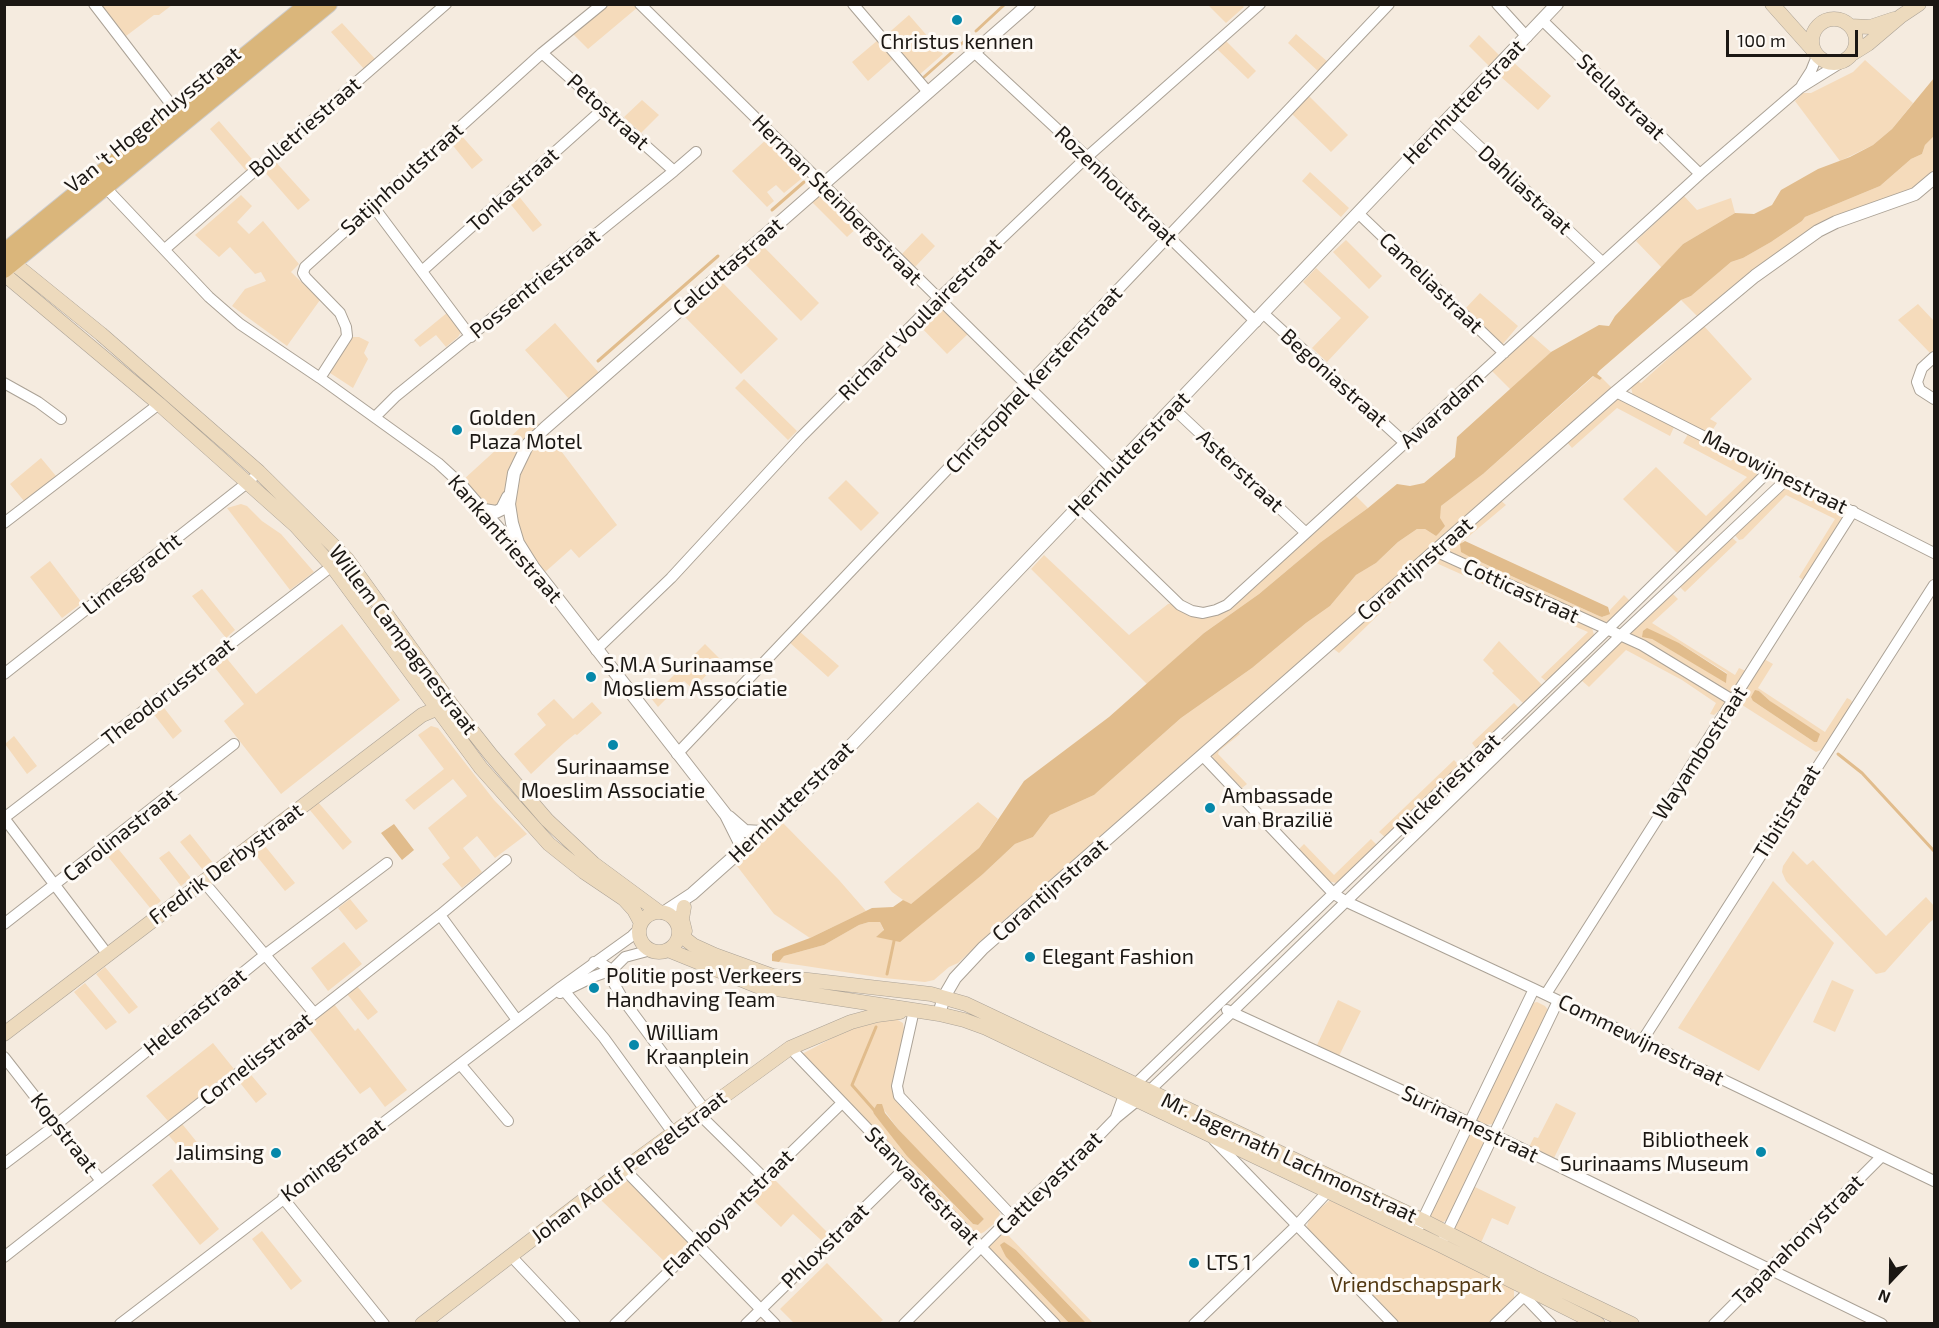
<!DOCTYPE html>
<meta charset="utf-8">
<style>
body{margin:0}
#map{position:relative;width:1939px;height:1328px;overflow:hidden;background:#f5ebdf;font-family:"Exo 2",sans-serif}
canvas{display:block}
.frame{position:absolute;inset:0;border:6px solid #1b1713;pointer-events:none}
.north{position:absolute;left:1861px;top:1250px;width:60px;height:60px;-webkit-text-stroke:4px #fefaf5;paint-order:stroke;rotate:202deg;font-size:16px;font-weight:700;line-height:24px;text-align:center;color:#1b1713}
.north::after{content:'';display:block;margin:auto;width:21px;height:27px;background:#1b1713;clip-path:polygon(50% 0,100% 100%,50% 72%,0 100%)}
.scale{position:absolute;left:1726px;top:30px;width:132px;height:27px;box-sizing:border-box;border:3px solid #1b1713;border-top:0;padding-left:8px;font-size:18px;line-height:21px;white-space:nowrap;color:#1b1713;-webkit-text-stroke:4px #fefaf5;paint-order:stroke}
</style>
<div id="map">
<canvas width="1939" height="1328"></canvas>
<div class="frame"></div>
<div class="north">N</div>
<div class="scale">100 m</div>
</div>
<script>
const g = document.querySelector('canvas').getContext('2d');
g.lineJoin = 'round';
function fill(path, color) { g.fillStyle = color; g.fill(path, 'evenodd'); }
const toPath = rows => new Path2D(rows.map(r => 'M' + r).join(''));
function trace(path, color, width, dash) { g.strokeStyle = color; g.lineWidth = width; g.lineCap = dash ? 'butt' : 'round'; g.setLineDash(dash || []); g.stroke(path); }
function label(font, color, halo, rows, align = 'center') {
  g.font = font + ' "Exo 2",sans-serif'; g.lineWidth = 6; g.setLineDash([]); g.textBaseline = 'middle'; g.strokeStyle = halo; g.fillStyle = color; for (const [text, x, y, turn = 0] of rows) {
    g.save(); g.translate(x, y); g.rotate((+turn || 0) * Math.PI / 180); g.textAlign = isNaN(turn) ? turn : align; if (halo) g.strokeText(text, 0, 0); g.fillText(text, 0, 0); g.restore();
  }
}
fill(toPath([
 [101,5,172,5,159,15,154,15,126,36],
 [605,5,635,5,638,7,588,49,571,32],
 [1208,5,1242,5,1244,7,1226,23],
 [909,15,943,54,918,76,884,37],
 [342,23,376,60,365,70,331,32],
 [1296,34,1329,63,1320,73,1288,43],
 [1479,35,1499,55,1489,66,1469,46],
 [878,40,894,58,868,81,852,62],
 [1226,41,1256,71,1248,79,1217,49],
 [1865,60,1913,103,1892,129,1873,145,1840,161,1795,101,1803,93,1811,93,1853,72],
 [1513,62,1551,96,1538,110,1500,76],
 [1308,95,1348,135,1331,152,1291,113],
 [642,100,659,115,641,133,624,117],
 [219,121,257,165,248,173,210,129],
 [460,134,483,160,472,169,450,142],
 [1934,136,1934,172,1920,186,1843,215,1699,318,1681,300,1691,296,1731,262,1743,258,1771,242,1802,221,1805,217,1880,186,1911,159,1922,154,1925,145],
 [769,137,806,175,784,193,776,185,767,192,774,201,767,207,732,171],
 [274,160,310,200,298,210,263,170],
 [1310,172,1349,208,1341,217,1302,181],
 [822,191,860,225,847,237,811,201],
 [517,194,542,225,533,232,508,201],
 [241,195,252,206,237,222,249,234,263,221,299,264,291,272,320,300,287,346,232,306,245,289,266,281,261,272,255,274,230,247,219,257,195,235],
 [1684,196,1697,210,1731,198,1735,213,1683,244,1662,268,1636,241],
 [922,233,935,246,915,267,902,254],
 [1346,240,1382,276,1369,289,1333,252],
 [761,244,819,303,801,321,742,261],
 [1316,268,1369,317,1327,362,1312,348,1341,318,1303,282],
 [719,279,778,339,741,374,681,313],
 [1480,293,1518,326,1502,345,1464,310],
 [1918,304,1934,321,1934,352,1931,354,1898,320],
 [938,305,969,333,947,354,917,323],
 [448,312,461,332,458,337,446,347,436,335,420,347,414,340],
 [555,323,600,374,570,400,525,350],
 [1704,326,1752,379,1710,419,1717,423,1710,434,1633,396,1631,387,1637,381,1641,383],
 [1529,333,1551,352,1511,390,1491,370],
 [348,337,359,337,369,342,364,353,368,359,353,388,327,371],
 [1594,376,1600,380,1602,378,1613,389,996,927,958,963,949,967,934,980,925,982,884,978,779,962,784,956,824,945,859,925,869,922,880,922,884,931,876,937,983,874,1015,844,1033,837,1050,815,1094,795,1181,718,1252,668,1306,623,1330,606,1356,575,1376,563,1398,542,1417,529,1425,529,1436,536,1441,506,1483,474],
 [744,379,797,431,788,440,735,388],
 [1617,399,1674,427,1670,436,1617,408,1572,448,1566,441],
 [532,417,540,425,525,440,517,451,502,498,498,506,490,508,481,501,463,480],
 [546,431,617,525,579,558,571,549,544,573,522,545,513,508,516,482,532,448],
 [1688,434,1754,467,1757,474,1756,478,1678,554,1623,499,1656,467,1706,516,1747,477,1683,443],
 [41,458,56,476,24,501,10,484],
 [846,480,879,513,861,531,828,498],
 [1786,486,1836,508,1844,518,1804,581,1799,577,1835,519,1786,495,1743,539,1739,540,1734,534],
 [1354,494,1368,508,1321,542,1259,594,1204,633,1147,684,1031,569,1044,555,1129,635,1168,604,1174,603,1208,614],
 [1500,500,1506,505,1462,542,1472,558,1599,616,1603,617,1610,612,1610,610,1624,595,1630,601,1609,621,1604,623,1448,552,1449,545],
 [241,504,247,506,262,521,281,534,314,572,290,590,227,508],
 [1730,536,1737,542,1685,592,1678,585],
 [1443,557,1505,588,1503,593,1434,562,1436,558],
 [50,561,82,603,62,618,30,577],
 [202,589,235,630,226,638,192,596],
 [1396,590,1401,593,1339,653,1331,647],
 [1671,592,1678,599,1652,623,1735,675,1739,668,1748,672,1731,693,1629,633],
 [1652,639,1679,643,1727,673,1726,682],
 [1564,613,1592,628,1594,635,1548,683,1541,677,1588,632,1560,620],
 [342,624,400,700,281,794,224,721,244,704,212,664,224,655,256,694],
 [799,631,839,666,828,677,789,642],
 [1628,640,1724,698,1724,706,1714,715,1710,714,1716,703,1682,680,1626,650,1589,687,1581,680,1619,642],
 [1499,641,1544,687,1525,705,1492,673,1494,671,1483,660],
 [705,644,721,660,693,689,684,681,658,707,651,698],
 [1764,659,1773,664,1758,688,1825,732,1847,698,1851,700,1853,704,1823,749,1816,752,1739,703,1740,697],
 [1759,691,1770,701,1817,742,1814,742,1753,701],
 [554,699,573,719,592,702,602,713,577,735,575,734,564,743,531,774,514,754,546,725,537,714],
 [1514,703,1520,709,1477,750,1472,743],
 [161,704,182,731,173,739,152,712],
 [431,726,438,728,494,800,527,834,495,858,477,836,463,848,482,872,462,888,442,864,450,858,428,828,467,796,453,779,414,810,405,800,444,769,418,735],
 [1237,730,1240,734,1219,751,1218,754,1247,784,1242,788,1216,762,1211,754],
 [14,736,37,766,27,774,5,744],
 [1454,760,1460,766,1386,838,1379,832],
 [318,802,352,842,343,850,309,809],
 [978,802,998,819,979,848,910,905,892,892,884,882],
 [783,823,839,880,866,911,810,938,774,914,737,866],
 [190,834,213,863,203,870,180,842],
 [1371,839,1378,846,1336,883,1328,881,1299,849,1304,844,1334,875],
 [115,845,161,901,151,909,105,853],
 [265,846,295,883,285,891,255,854],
 [169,851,191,878,181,886,159,858],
 [1793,851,1807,865,1813,860,1886,936,1926,897,1934,906,1934,919,1929,923,1885,972,1876,974,1786,881,1782,872,1783,866],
 [1773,881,1834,943,1759,1071,1678,1028],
 [350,899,368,921,356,930,338,908],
 [344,942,362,964,328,991,311,968],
 [105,967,138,1007,129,1014,96,974],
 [1832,980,1854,990,1835,1032,1813,1022],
 [85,983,117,1022,106,1030,74,992],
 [357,986,378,1012,368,1020,347,994],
 [1338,1000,1361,1011,1339,1056,1317,1045],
 [1537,1002,1545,1006,1549,1011,1494,1124,1482,1125,1476,1121,1477,1116,1532,1003],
 [334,1004,355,1031,358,1028,407,1090,385,1107,370,1087,360,1094,307,1026],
 [894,1018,903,1023,904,1029,894,1083,997,1207,1000,1214,996,1222,984,1232,980,1234,972,1232,802,1054,853,1027],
 [884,1110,898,1129,933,1168,984,1219,978,1225,973,1224,929,1180,874,1114],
 [213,1043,234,1069,168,1121,146,1096],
 [247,1070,267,1094,256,1103,237,1079],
 [1556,1103,1576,1113,1554,1158,1529,1147,1534,1137,1538,1138],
 [179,1120,200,1146,187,1157,165,1131],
 [1474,1132,1483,1137,1486,1142,1449,1219,1441,1223,1431,1218,1430,1212,1470,1133],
 [171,1169,219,1229,200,1245,152,1185],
 [773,1178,829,1234,822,1241,793,1214,781,1227,752,1199],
 [628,1180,689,1241,686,1250,677,1258,674,1255,666,1263,601,1200],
 [1473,1186,1516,1207,1508,1225,1492,1218,1480,1245,1457,1232,1455,1228,1455,1224],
 [1330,1200,1514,1288,1514,1300,1489,1323,1400,1323,1309,1231,1307,1226,1310,1217],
 [1017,1213,1023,1219,1007,1234,1093,1323,1086,1323,1016,1250,1003,1242,1006,1257,1069,1323,1059,1323,990,1250,989,1246],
 [262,1231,302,1281,291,1290,252,1239],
 [827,1263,883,1320,879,1323,794,1323,780,1309]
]), '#f5dbbb');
fill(toPath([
 [1934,78,1934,136,1925,145,1922,154,1911,159,1880,186,1805,217,1802,221,1771,242,1743,258,1731,262,1691,296,1681,300,1599,371,1597,374,1602,378,1600,380,1593,376,1483,474,1441,506,1440,518,1445,526,1439,533,1436,536,1425,529,1417,529,1398,542,1376,563,1356,575,1330,606,1306,623,1252,668,1181,718,1094,795,1050,815,1033,837,1015,844,983,874,900,942,876,937,884,930,880,922,869,922,859,925,824,945,784,956,779,962,772,961,772,954,775,951,810,938,872,908,893,907,903,900,911,904,979,848,1024,781,1109,717,1204,633,1259,594,1321,542,1368,508,1397,484,1410,486,1424,483,1455,457,1457,437,1551,352,1599,325,1609,326,1615,316,1683,244,1735,213,1754,214,1772,205,1781,190,1818,169,1850,157,1873,145,1892,129],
 [1465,541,1608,607,1610,614,1602,617,1599,616,1472,558,1461,552,1460,544],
 [1647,628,1679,643,1727,674,1726,683,1652,639,1642,637,1643,631],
 [1755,690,1759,691,1770,701,1820,734,1817,742,1814,742,1753,701,1751,697],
 [394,824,414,850,402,860,381,833],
 [877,1104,882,1104,885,1113,898,1129,984,1219,978,1225,973,1224,907,1156,874,1114,873,1111],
 [1004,1242,1016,1250,1086,1323,1069,1323,1006,1257,1000,1245]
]), '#e1bc8c');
trace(toPath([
 [976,31,1004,5],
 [924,77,968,38],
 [772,210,804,182],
 [598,361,718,256],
 [1838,754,1862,773,1934,851],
 [887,974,894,941],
 [874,1110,852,1085,876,1027]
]), '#e1bc8c', 3);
const minor = toPath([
 [94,4,180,116],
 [640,4,1113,470],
 [853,4,928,92],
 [1497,4,1527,37],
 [1542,20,1700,174],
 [974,52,1087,157,1256,322],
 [542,53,674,171],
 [1802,85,1811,71,1817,56],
 [1449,118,1602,262],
 [105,187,209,297,240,324,320,378,438,463,462,485,521,553],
 [373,206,471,337],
 [1358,213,1504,353],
 [165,249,446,4],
 [422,271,603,109],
 [1264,314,1405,443],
 [1934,357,1922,368,1917,382,1920,390,1934,399],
 [320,378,347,336,346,327,340,313,306,278,303,273,305,267,542,53,602,4],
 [4,383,38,402,61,419],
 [1616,392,1934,553],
 [1173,408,1306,533],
 [375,417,396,396,674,171,696,152],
 [1078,506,1180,605,1192,611,1203,613,1216,610,1227,605,1700,174,1800,88,1842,62],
 [4,523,159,404],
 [1435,551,1642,645,1734,701],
 [596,650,671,578,801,437,938,299,1087,157,1260,4],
 [4,674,252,479],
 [677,754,1389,4],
 [1203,756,1334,894,1347,902,1534,989,1934,1181],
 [4,818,332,566],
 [4,818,108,955],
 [203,881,314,1013],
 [440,915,517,1020],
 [4,924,234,744],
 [594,962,599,962,612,970,612,980,624,1001,705,1110],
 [561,987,604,1038,673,1133],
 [560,993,595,976,612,970,625,957,651,950],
 [1546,994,1853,511],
 [914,1010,897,1086,899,1096,1012,1216],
 [1227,1010,1414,1096,1882,1324],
 [1642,1041,1934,585],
 [790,1048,1055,1324],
 [4,1057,101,1181],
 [460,1064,508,1121],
 [699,1114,763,1177],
 [1116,1117,1124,1095,1607,630,1770,470],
 [1214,1140,1393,1324],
 [4,1164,57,1124,266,954,387,863],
 [624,1169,775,1324],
 [283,1198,384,1324],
 [1420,1225,1534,989],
 [1444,1238,1558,1001],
 [511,1256,575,1324],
 [4,1257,440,915,506,860],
 [1524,1296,1551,1324],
 [120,1324,561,987,632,936,639,929],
 [615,1324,842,1103],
 [746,1324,904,1169],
 [904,1324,1012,1216,1083,1152,1116,1118,1149,1091,1231,1013,1621,635,1787,479],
 [1194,1324,1297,1225,1331,1188],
 [1495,1324,1524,1296,1530,1284],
 [1714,1324,1882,1156]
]);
const tertiary = toPath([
 [484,510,496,512,502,509,508,497],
 [729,817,745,831,762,832],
 [743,849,726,815,533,567,518,543,512,523,509,504,514,473,528,444,545,428,1029,4],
 [663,913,692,894,793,804,839,758,1557,4],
 [939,1014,944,997,955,978,983,948,1616,392,1755,276,1818,231,1836,222,1915,194,1934,178]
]);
const secondary = toPath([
 [1772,4,1813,50],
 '1812 41a22 22 0 1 1 44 0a22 22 0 1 1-44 0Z',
 [1850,26,1870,27,1894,19],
 [1852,54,1868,44,1901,16,1919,4],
 [6,257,101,334,259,472,347,559,454,708,491,755,547,820,594,864,659,912],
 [4,274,159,404,296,526,332,566,481,768,549,844,584,872,624,899,634,910,641,923],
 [684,907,682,919,685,931],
 '639 932a20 20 0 1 1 40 0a20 20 0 1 1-40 0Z',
 [679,934,693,945,715,955,773,976,931,994,966,1004,1422,1220,1534,1277,1632,1324],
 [668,950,757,986,939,1014,964,1020,986,1028,1440,1245,1598,1324],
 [4,1034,422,715,436,709,442,708],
 [422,1324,624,1169,790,1048,851,1022,877,1015,900,1012]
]);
const primary = toPath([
 [4,252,308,4],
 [4,270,329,4]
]);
trace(minor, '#aba296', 12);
trace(tertiary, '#aba296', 14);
trace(secondary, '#aba296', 15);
trace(primary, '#cdcccb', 18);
trace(minor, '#fff', 10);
trace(tertiary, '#fff', 12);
trace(secondary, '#eddabd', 14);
trace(primary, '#dab67b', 16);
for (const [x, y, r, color] of [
 [957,20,6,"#0688aa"],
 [457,430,6,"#0688aa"],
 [591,677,6,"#0688aa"],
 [613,745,6,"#0688aa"],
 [1210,808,6,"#0688aa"],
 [1030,957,6,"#0688aa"],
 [594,988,6,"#0688aa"],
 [634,1045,6,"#0688aa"],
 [1761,1152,6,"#0688aa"],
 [276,1153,6,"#0688aa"],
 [1194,1263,6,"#0688aa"]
]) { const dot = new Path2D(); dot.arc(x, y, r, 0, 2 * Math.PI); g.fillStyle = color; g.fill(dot); trace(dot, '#fefaf5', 2); }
label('21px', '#1b1713', '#fefaf5', [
 ["Christus kennen",957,42,"center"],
 ["Golden",469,418],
 ["Plaza Motel",469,442],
 ["S.M.A Surinaamse",603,665],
 ["Mosliem Associatie",603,689],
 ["Surinaamse",613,767,"center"],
 ["Moeslim Associatie",613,791,"center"],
 ["Ambassade",1222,796],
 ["van Brazilië",1222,820],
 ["Elegant Fashion",1042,957],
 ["Politie post Verkeers",606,976],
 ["Handhaving Team",606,1000],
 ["William",646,1033],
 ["Kraanplein",646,1057],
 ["Bibliotheek",1749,1140,"right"],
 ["Surinaams Museum",1749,1164,"right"],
 ["Jalimsing",264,1153,"right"],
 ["LTS 1",1206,1263]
], 'left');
label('21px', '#1b1713', '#fefaf5', [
 ["Stellastraat",1621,97,44],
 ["Hernhutterstraat",1464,102,-46],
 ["Petostraat",608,112,42],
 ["Van 't Hogerhuysstraat",153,120,-39],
 ["Bolletriestraat",305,127,-41],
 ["Satijnhoutstraat",402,179,-42],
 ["Rozenhoutstraat",1116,186,44],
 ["Tonkastraat",513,190,-42],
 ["Dahliastraat",1525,190,43],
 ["Herman Steinbergstraat",837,200,45],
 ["Calcuttastraat",728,267,-41],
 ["Cameliastraat",1431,283,44],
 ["Possentriestraat",535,284,-39],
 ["Richard Voullairestraat",920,319,-45],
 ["Begoniastraat",1334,378,42],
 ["Christophel Kerstenstraat",1034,380,-47],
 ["Awaradam",1442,410,-42],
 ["Hernhutterstraat",1129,454,-46],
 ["Asterstraat",1240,471,43],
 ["Marowijnestraat",1775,472,27],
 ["Kankantriestraat",505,539,49],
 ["Corantijnstraat",1415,569,-41],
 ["Limesgracht",132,574,-38],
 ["Cotticastraat",1521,591,25],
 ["Willem Campagnestraat",403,640,53],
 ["Theodorusstraat",168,692,-38],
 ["Wayambostraat",1700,753,-57],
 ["Nickeriestraat",1448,784,-44],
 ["Hernhutterstraat",791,802,-44],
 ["Tibitistraat",1787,812,-58],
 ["Carolinastraat",120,835,-38],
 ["Fredrik Derbystraat",226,864,-37],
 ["Corantijnstraat",1050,890,-41],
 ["Helenastraat",195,1012,-39],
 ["Commewijnestraat",1641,1040,26],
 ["Cornelisstraat",256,1059,-38],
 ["Surinamestraat",1470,1124,26],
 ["Kopstraat",64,1133,52],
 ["Mr. Jagernath Lachmonstraat",1289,1158,25],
 ["Koningstraat",333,1160,-37],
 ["Johan Adolf Pengelstraat",629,1167,-37],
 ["Cattleyastraat",1049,1183,-44],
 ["Stanvastestraat",922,1186,46],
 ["Flamboyantstraat",728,1213,-44],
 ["Tapanahonystraat",1798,1240,-45],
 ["Phloxstraat",825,1246,-44]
]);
label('21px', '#523812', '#fefaf5', [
 ["Vriendschapspark",1416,1285]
]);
</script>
